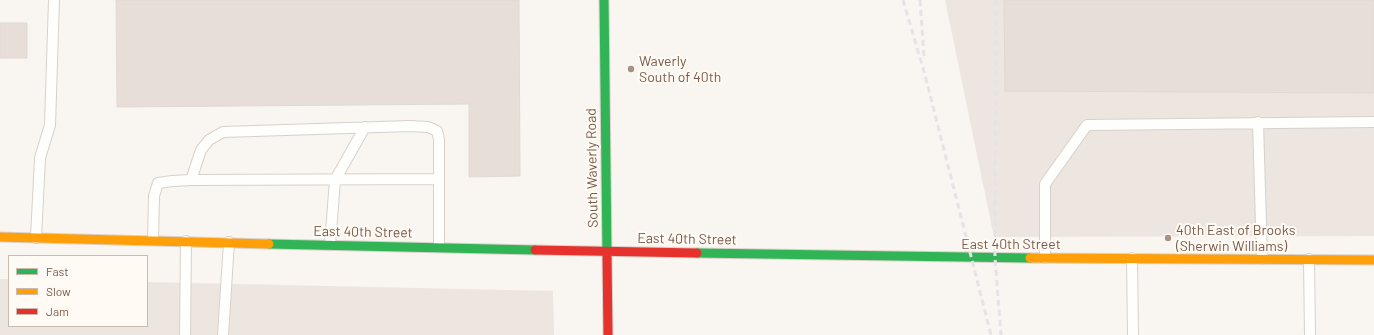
<!DOCTYPE html>
<style>
body{margin:0}
#map{position:relative;width:1374px;height:335px;overflow:hidden;background:#f9f5f0;font-family:Barlow,sans-serif}
canvas{display:block}
.legend{position:absolute;left:8px;top:255px;width:140px;height:72px;box-sizing:border-box;background:#fffaf3;border:1px solid #cabbb1;margin:0;padding:5px 7px;list-style:none;font-size:12px;color:#7a5c4d}
.legend li{display:flex;align-items:center;gap:8px;height:20px}
.legend b{width:20px;border:1px solid #cabbb1}
</style>
<div id="map">
<canvas width="1374" height="335"></canvas>
<ul class="legend">
<li><b style="height:5px;background:#30b455"></b>Fast</li>
<li><b style="height:5px;background:#ff9f0a"></b>Slow</li>
<li><b style="height:5px;background:#e5322d"></b>Jam</li>
</ul>
</div>
<script>
const g = document.querySelector('canvas').getContext('2d');
g.lineJoin = 'round';
function fill(path, color) { g.fillStyle = color; g.fill(path, 'evenodd'); }
const toPath = rows => new Path2D(rows.map(r => 'M' + r).join(''));
function trace(path, color, width, dash) { g.strokeStyle = color; g.lineWidth = width; g.lineCap = dash ? 'butt' : 'round'; g.setLineDash(dash || []); g.stroke(path); }
function label(font, color, halo, rows, align = 'center') {
  g.font = font + ' Barlow,sans-serif'; g.lineWidth = 4; g.setLineDash([]); g.textBaseline = 'middle'; g.strokeStyle = halo; g.fillStyle = color; for (const [text, x, y, turn = 0] of rows) {
    g.save(); g.translate(x, y); g.rotate((+turn || 0) * Math.PI / 180); g.textAlign = isNaN(turn) ? turn : align; if (halo) g.strokeText(text, 0, 0); g.fillText(text, 0, 0); g.restore();
  }
}
fill(toPath([
 [945,0,1374,0,1374,236,994,237],
 [0,279,9,279,9,326,147,326,147,282,553,291,554,335,0,335]
]), '#ede5e0');
const building = toPath([
 [116,0,519,0,520,176,469,177,469,104,117,107,116,0],
 [1004,0,1374,0,1374,93,1005,91,1004,0],
 [0,23,27,23,27,58,0,58,0,23]
]);
fill(building, '#e6ded7');
trace(building, '#e2d8d2', 1);
const lane = toPath([
 [1258,122,1262,259],
 [191,180,201,150,209,140,223,132,410,126,428,127,437,131,439,139,439,247],
 [36,238,40,158,50,125,54,0],
 [153,240,154,196,158,183,172,181,191,180,439,179],
 [330,245,335,180,365,127],
 [1045,258,1045,184,1087,125,1374,122],
 [1132,258,1133,335],
 [1309,259,1310,335],
 [185,335,186,241],
 [223,335,229,242]
]);
const fast = toPath([
 [604,0,607,254],
 [269,244,535,250],
 [697,253,1030,258]
]);
const slow = toPath([
 [0,237,269,244],
 [1030,258,1374,260]
]);
const jam = toPath([
 [535,250,697,253],
 [607,254,608,335]
]);
trace(lane, '#d7d1cb', 12);
trace(fast, '#d9d2cb', 11);
trace(slow, '#d9d2cb', 11);
trace(jam, '#d9d2cb', 11);
trace(lane, '#fefefd', 10);
trace(fast, '#30b455', 9);
trace(slow, '#ff9f0a', 9);
trace(jam, '#e5322d', 9);
trace(toPath([
 [903,0,925,75,991,335],
 [920,0,924,57],
 [996,0,995,258,1001,335]
]), '#e6e3e7', 3, [6, 4]);
for (const [x, y, r, color] of [
 [631,69,4,"#a69286"],
 [1168,238,4,"#a69286"]
]) { const dot = new Path2D(); dot.arc(x, y, r, 0, 2 * Math.PI); g.fillStyle = color; g.fill(dot); trace(dot, '#fffaf3', 1.5); }
label('14px', '#7a5c4d', '#fffaf3', [
 ["Waverly",639,61],
 ["South of 40th",639,77],
 ["40th East of Brooks",1176,230],
 ["(Sherwin Williams)",1176,246]
], 'left');
label('14px', '#7a5c4d', '#fffaf3', [
 ["South Waverly Road",592,168,-91],
 ["East 40th Street",363,232,1],
 ["East 40th Street",687,239,1],
 ["East 40th Street",1011,244]
]);
</script>
